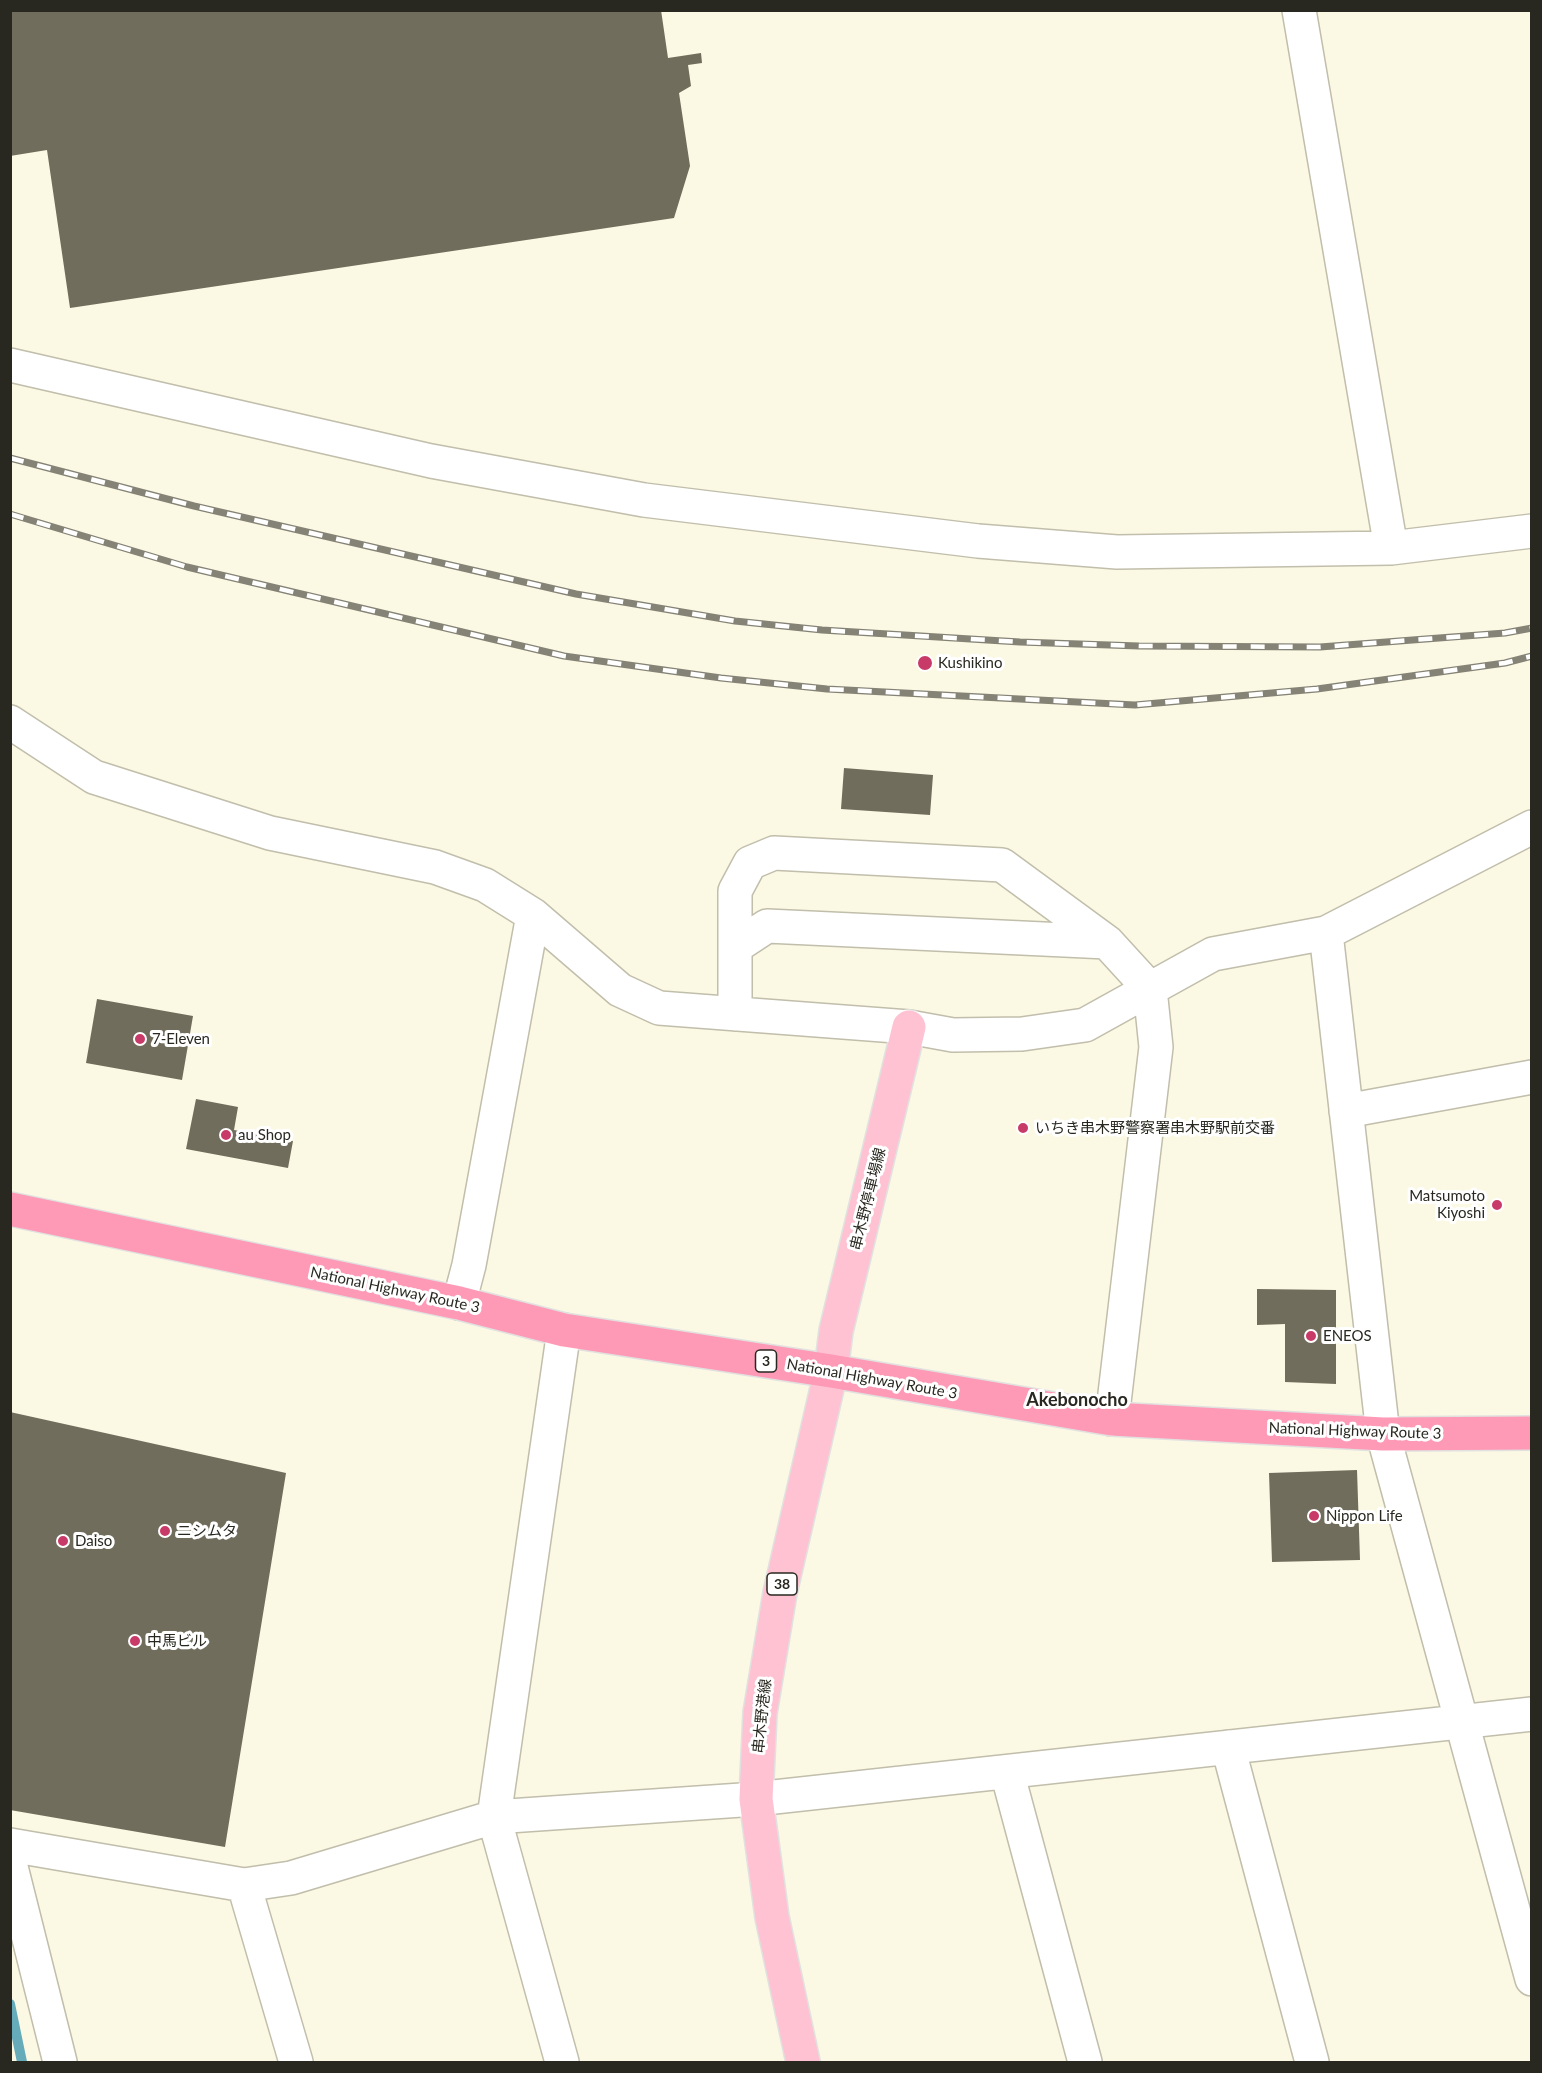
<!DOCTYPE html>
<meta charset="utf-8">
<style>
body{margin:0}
#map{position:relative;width:1542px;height:2073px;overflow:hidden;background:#fbf8e4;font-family:Lato,sans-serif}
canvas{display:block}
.frame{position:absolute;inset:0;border:12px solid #292820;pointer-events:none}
</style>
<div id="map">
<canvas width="1542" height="2073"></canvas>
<div class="frame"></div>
</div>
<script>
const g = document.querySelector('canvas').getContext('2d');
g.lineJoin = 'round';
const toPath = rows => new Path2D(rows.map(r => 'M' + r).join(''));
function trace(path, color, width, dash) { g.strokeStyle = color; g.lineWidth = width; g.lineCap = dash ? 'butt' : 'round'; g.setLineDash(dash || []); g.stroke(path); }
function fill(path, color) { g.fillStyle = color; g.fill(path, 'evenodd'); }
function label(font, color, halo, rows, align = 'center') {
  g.font = font + ' Lato,"Noto Sans JP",sans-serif'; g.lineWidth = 6; g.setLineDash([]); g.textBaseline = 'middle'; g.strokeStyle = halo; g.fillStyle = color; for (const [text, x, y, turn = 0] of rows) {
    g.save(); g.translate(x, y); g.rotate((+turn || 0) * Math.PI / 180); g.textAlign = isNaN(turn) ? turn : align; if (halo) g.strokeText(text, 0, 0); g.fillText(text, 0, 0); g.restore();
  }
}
trace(toPath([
 [10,2004,22,2062]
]), '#66abba', 10);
fill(toPath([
 [10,10,661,10,668,58,701,53,702,63,688,65,691,86,679,93,690,166,674,218,70,308,47,150,10,156],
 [844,768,933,775,930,815,841,809],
 [97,999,193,1016,182,1080,86,1063],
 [196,1099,238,1107,234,1130,293,1141,288,1168,186,1149],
 [1257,1289,1336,1290,1336,1384,1285,1382,1285,1324,1257,1325],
 [10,1412,286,1473,225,1847,10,1810],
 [1357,1470,1360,1560,1272,1562,1269,1473]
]), '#706d5c');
const minor = toPath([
 [1299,10,1391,548],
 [10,365,431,461,644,500,978,541,1117,552,1391,548,1532,531],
 [10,722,94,777,270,833,435,867,485,885,533,915,620,990,659,1008,909,1027,953,1035,1022,1034,1085,1025,1213,954,1326,933,1532,827],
 [1326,933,1383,1434,1532,1979],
 [735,947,767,926,1107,942],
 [735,1014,735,891,750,863,774,853,1002,865,1107,942,1150,989,1156,1047,1112,1419],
 [1346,1111,1532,1077],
 [459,1303,469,1265,533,915],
 [1228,1747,1312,2062],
 [1007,1772,1085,2062],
 [10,1845,244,1885,291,1878,494,1817,756,1799,1532,1714],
 [10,1863,60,2062],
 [244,1885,296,2062],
 [562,2062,494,1817,564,1330]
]);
const major = toPath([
 [803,2062,772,1917,756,1799,760,1713,780,1593,831,1371,836,1331,909,1027]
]);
const highway = toPath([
 [10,1209,459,1303,564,1330,831,1371,1112,1419,1383,1434,1532,1433]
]);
trace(minor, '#c1beab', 36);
trace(major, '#e1e1e0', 36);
trace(highway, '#e1e1e0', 36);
trace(minor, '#fff', 33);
trace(major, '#fec2d3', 33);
trace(highway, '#fe99b6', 33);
const rail = toPath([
 [10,458,194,506,576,594,735,621,822,630,1020,642,1139,646,1320,647,1505,633,1532,628],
 [10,514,187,567,564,656,721,678,827,689,1135,705,1317,689,1505,663,1532,656]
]);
trace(rail, '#858376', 7);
trace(rail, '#fff', 4.5, [14]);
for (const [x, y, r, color] of [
 [925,663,8,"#c83b69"],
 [140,1039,6,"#c83b69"],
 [1023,1128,6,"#c83b69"],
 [226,1135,6,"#c83b69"],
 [1497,1205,6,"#c83b69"],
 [1311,1336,6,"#c83b69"],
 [1314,1516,6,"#c83b69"],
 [165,1531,6,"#c83b69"],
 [63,1541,6,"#c83b69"],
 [135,1641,6,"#c83b69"]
]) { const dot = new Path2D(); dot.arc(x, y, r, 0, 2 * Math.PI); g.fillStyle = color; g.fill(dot); trace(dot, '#fff', 2); }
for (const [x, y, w] of [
 [766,1361,21],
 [782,1584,30]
]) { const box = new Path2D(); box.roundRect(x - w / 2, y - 11, w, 22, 4.5); g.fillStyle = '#fff'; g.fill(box); trace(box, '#292820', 1.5); }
label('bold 14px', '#292820', null, [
 ["3",766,1361],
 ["38",782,1584]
]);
label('15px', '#292820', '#fff', [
 ["Kushikino",938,663],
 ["7-Eleven",152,1039],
 ["いちき串木野警察署串木野駅前交番",1035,1128],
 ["au Shop",238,1135],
 ["Matsumoto",1485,1196,"right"],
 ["Kiyoshi",1485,1213,"right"],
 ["ENEOS",1323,1336],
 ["Nippon Life",1326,1516],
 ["ニシムタ",177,1531],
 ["Daiso",75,1541],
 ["中馬ビル",147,1641]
], 'left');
label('15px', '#292820', '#fff', [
 ["串木野停車場線",868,1199,-76],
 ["National Highway Route 3",395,1290,12],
 ["National Highway Route 3",872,1379,10],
 ["National Highway Route 3",1355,1431,2],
 ["串木野港線",762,1716,-84]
]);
label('bold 18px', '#292820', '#fff', [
 ["Akebonocho",1077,1400]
]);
</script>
